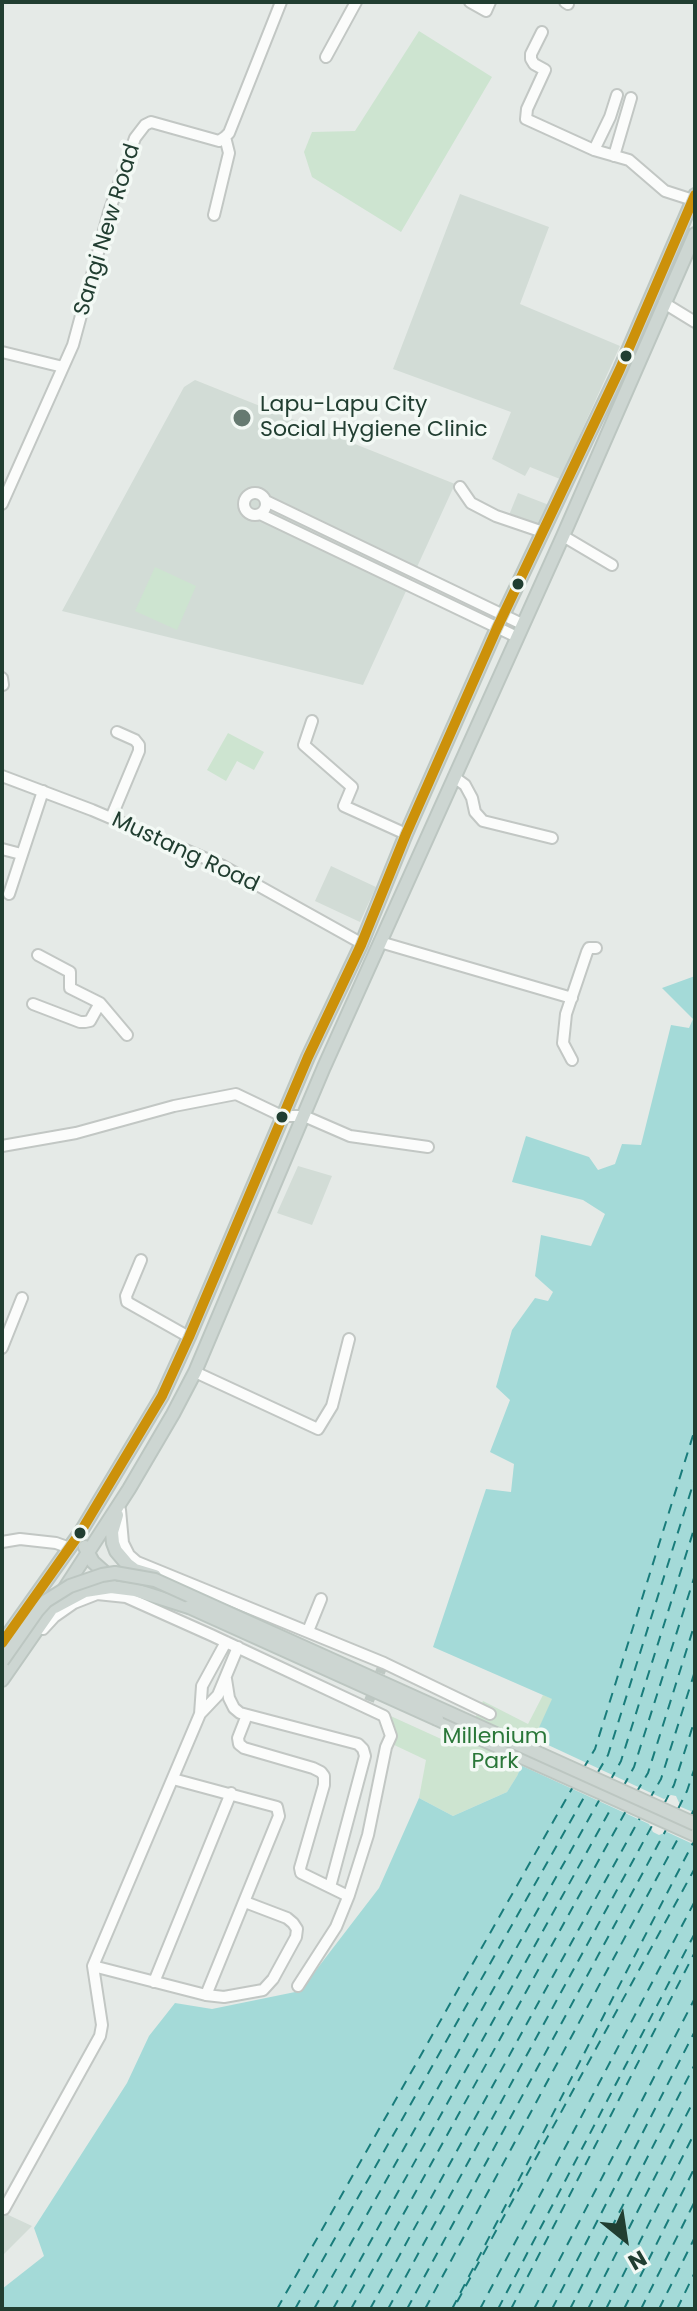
<!DOCTYPE html>
<style>
body{margin:0}
#map{position:relative;width:697px;height:2311px;overflow:hidden;background:#e5eae7;font-family:Poppins,sans-serif}
canvas{display:block}
.frame{position:absolute;inset:0;border:4px solid #213e31;pointer-events:none}
.north{position:absolute;left:585px;top:2199px;width:80px;height:80px;-webkit-text-stroke:6px #f3f9f5;paint-order:stroke;rotate:150deg;font-size:22px;font-weight:700;line-height:32px;text-align:center;color:#213e31}
.north::after{content:'';display:block;margin:auto;width:28px;height:36px;background:#213e31;clip-path:polygon(50% 0,100% 100%,50% 72%,0 100%)}
</style>
<div id="map">
<canvas width="697" height="2311"></canvas>
<div class="frame"></div>
<div class="north">N</div>
</div>
<script>
const g = document.querySelector('canvas').getContext('2d');
g.lineJoin = 'round';
function fill(path, color) { g.fillStyle = color; g.fill(path, 'evenodd'); }
const toPath = rows => new Path2D(rows.map(r => 'M' + r).join(''));
function trace(path, color, width, dash) { g.strokeStyle = color; g.lineWidth = width; g.lineCap = dash ? 'butt' : 'round'; g.setLineDash(dash || []); g.stroke(path); }
function label(font, color, halo, rows, align = 'center') {
  g.font = font + ' Poppins,sans-serif'; g.lineWidth = 7; g.setLineDash([]); g.textBaseline = 'middle'; g.strokeStyle = halo; g.fillStyle = color; for (const [text, x, y, turn = 0] of rows) {
    g.save(); g.translate(x, y); g.rotate((+turn || 0) * Math.PI / 180); g.textAlign = isNaN(turn) ? turn : align; if (halo) g.strokeText(text, 0, 0); g.fillText(text, 0, 0); g.restore();
  }
}
fill(toPath([
 [460,194,549,227,520,304,620,346,560,479,530,467,525,476,492,459,511,412,393,369],
 [195,380,455,484,363,685,62,611,184,387],
 [518,493,549,505,539,527,509,515],
 [331,866,376,887,360,922,315,901],
 [298,1166,332,1176,312,1225,277,1213],
 [2,2212,32,2226,2,2256]
]), '#d2dcd6');
fill(toPath([
 [419,31,492,77,401,232,312,177,304,152,312,132,355,131],
 [155,567,196,586,177,630,135,611],
 [228,733,264,752,254,770,237,761,226,781,207,770],
 [543,1695,553,1699,517,1776,507,1792,453,1816,419,1798,426,1760,390,1743,382,1728,384,1713,461,1748,483,1701,528,1724]
]), '#cde4d0');
fill(toPath([
 [695,976,695,2309,2,2309,2,2289,44,2256,34,2228,127,2083,149,2036,175,2003,212,2009,300,1991,379,1888,419,1798,453,1816,507,1792,517,1776,552,1699,433,1647,486,1489,511,1492,514,1464,490,1452,510,1400,496,1387,512,1330,535,1298,548,1301,553,1292,535,1276,541,1235,591,1246,605,1214,583,1200,512,1182,526,1136,589,1157,598,1170,615,1164,622,1144,641,1145,671,1025,689,1028,693,1019,662,988]
]), '#a4dad8');
fill(toPath([
 [531,1737,664,1799,671,1795,676,1796,681,1807,695,1813,695,1845,667,1832,659,1835,653,1832,649,1824,518,1764]
]), '#e5eae7');
trace(toPath([
 [583,1769,595,1749,695,1429],
 [598,1772,608,1755,695,1478],
 [610,1781,621,1761,695,1526],
 [623,1787,634,1767,695,1575],
 [636,1793,648,1773,695,1623],
 [649,1800,661,1779,695,1671],
 [664,1804,674,1785,695,1719],
 [678,1809,687,1791,695,1767],
 [690,1817,695,1808],
 [457,2302,695,1868],
 [277,2309,574,1785],
 [295,2309,587,1792],
 [314,2309,601,1797],
 [333,2309,614,1803],
 [351,2309,627,1809],
 [370,2309,641,1816],
 [388,2309,653,1824],
 [407,2309,667,1828],
 [425,2309,681,1833],
 [452,2309,694,1841],
 [480,2309,695,1901],
 [498,2309,695,1933],
 [511,2309,695,1952],
 [534,2309,695,1998],
 [552,2309,695,2031],
 [570,2309,695,2064],
 [588,2309,695,2098],
 [606,2309,695,2132],
 [624,2309,695,2167],
 [641,2309,695,2201],
 [659,2309,695,2237],
 [677,2309,695,2272],
 [694,2309,695,2308]
]), '#197c7b', 2, [10, 8]);
trace(toPath([
 [369,1701,383,1665]
]), '#bec8c3', 10, [10, 5]);
const minor = toPath([
 [470,2,486,11,490,2],
 [565,2,568,4],
 [542,32,531,54,531,59,534,64,545,70,527,109,526,119,594,150,629,160,665,191,693,200],
 [326,57,356,2],
 [594,150,610,117,617,95],
 [614,156,631,98],
 [214,215,229,153,225,137],
 [664,303,695,322],
 [2,352,63,367],
 [460,487,471,503,496,516,543,532],
 '244 504a11 11 0 1 1 22 0a11 11 0 1 1-22 0Z',
 [266,501,522,624],
 [2,504,73,345,109,212,135,138,145,125,151,122,219,141,225,137,229,133,281,2],
 [260,514,517,637],
 [563,536,612,565],
 [2,678,3,685],
 [312,721,304,745,352,787,344,806,406,834],
 [2,776,92,810,223,866,361,943],
 [454,777,465,785,472,798,475,812,483,821,552,838],
 [111,818,139,751,139,745,135,740,117,732],
 [2,849,21,854],
 [9,894,43,791],
 [380,942,572,998],
 [38,955,70,972,70,988,100,1003,127,1035],
 [33,1004,80,1022,85,1022,90,1021,100,1003],
 [572,1060,563,1043,566,1014,587,952,589,948,596,948],
 [2,1146,76,1133,174,1106,236,1094,282,1116,304,1116,350,1136,428,1147],
 [141,1260,126,1296,127,1302,189,1337],
 [2,1348,22,1298],
 [195,1372,318,1429,332,1406,349,1339],
 [120,1510,123,1543,129,1555,137,1562,384,1663,490,1714],
 [2,1542,20,1539,56,1543,70,1548],
 [43,1629,54,1617,74,1603,97,1594,126,1597,211,1635,384,1716,391,1736,386,1747,368,1835,349,1895,336,1927,298,1986],
 [308,1631,321,1599],
 [226,1679,229,1698,234,1708,240,1713,358,1744,363,1749,365,1756,330,1887],
 [200,1714,202,1686,226,1642],
 [247,1715,238,1738,239,1744,244,1748,313,1768,321,1772,324,1776,324,1785,300,1868,301,1873,346,1895],
 [173,1779,277,1807,279,1816,206,1995],
 [93,1966,206,1995,224,1997,263,1990,273,1979,296,1937,297,1929,293,1923,287,1918,245,1902],
 [154,1982,231,1793],
 [4,2209,100,2036,102,2025,93,1966,200,1714,218,1695,238,1647]
]);
const major = toPath([
 [117,1515,112,1532,113,1543,116,1551,127,1564,135,1570,155,1576],
 [85,1547,93,1562,111,1578],
 [55,1607,85,1591,111,1587,135,1590,189,1607],
 [2,1643,80,1533,162,1396,189,1337,308,1057,361,945,406,834,497,628,620,369,695,195],
 [2,1680,52,1608,129,1489,173,1414,195,1372,324,1067,563,536,695,234],
 [437,1719,695,1835]
]);
trace(minor, '#c2c7c4', 14);
trace(major, '#bcc6c1', 16);
trace(minor, '#fbfcfb', 10);
trace(major, '#cdd6d2', 12);
const majorBridge = toPath([
 [189,1607,437,1719],
 [2,1661,37,1611,46,1601,70,1586,102,1575,115,1573,155,1580,695,1824]
]);
trace(majorBridge, '#bcc6c1', 16, []);
trace(majorBridge, '#cdd6d2', 12);
trace(toPath([
 [2,1643,80,1533,162,1396,189,1337,308,1057,361,945,406,834,497,628,620,369,695,195]
]), '#cc910a', 10);
for (const [x, y, r, color] of [
 [626,356,7,"#213e31"],
 [242,418,10,"#667a71"],
 [518,584,7,"#213e31"],
 [282,1117,7,"#213e31"],
 [80,1533,7,"#213e31"]
]) { const dot = new Path2D(); dot.arc(x, y, r, 0, 2 * Math.PI); g.fillStyle = color; g.fill(dot); trace(dot, '#f3f9f5', 3); }
label('22px', '#213e31', '#f3f9f5', [
 ["Sangi New Road",108,230,-73],
 ["Mustang Road",185,853,25]
]);
label('22px', '#213e31', '#f3f9f5', [
 ["Lapu-Lapu City",260,405],
 ["Social Hygiene Clinic",260,430]
], 'left');
label('22px', '#2a7739', '#f3f9f5', [
 ["Millenium",495,1737],
 ["Park",495,1762]
]);
</script>
